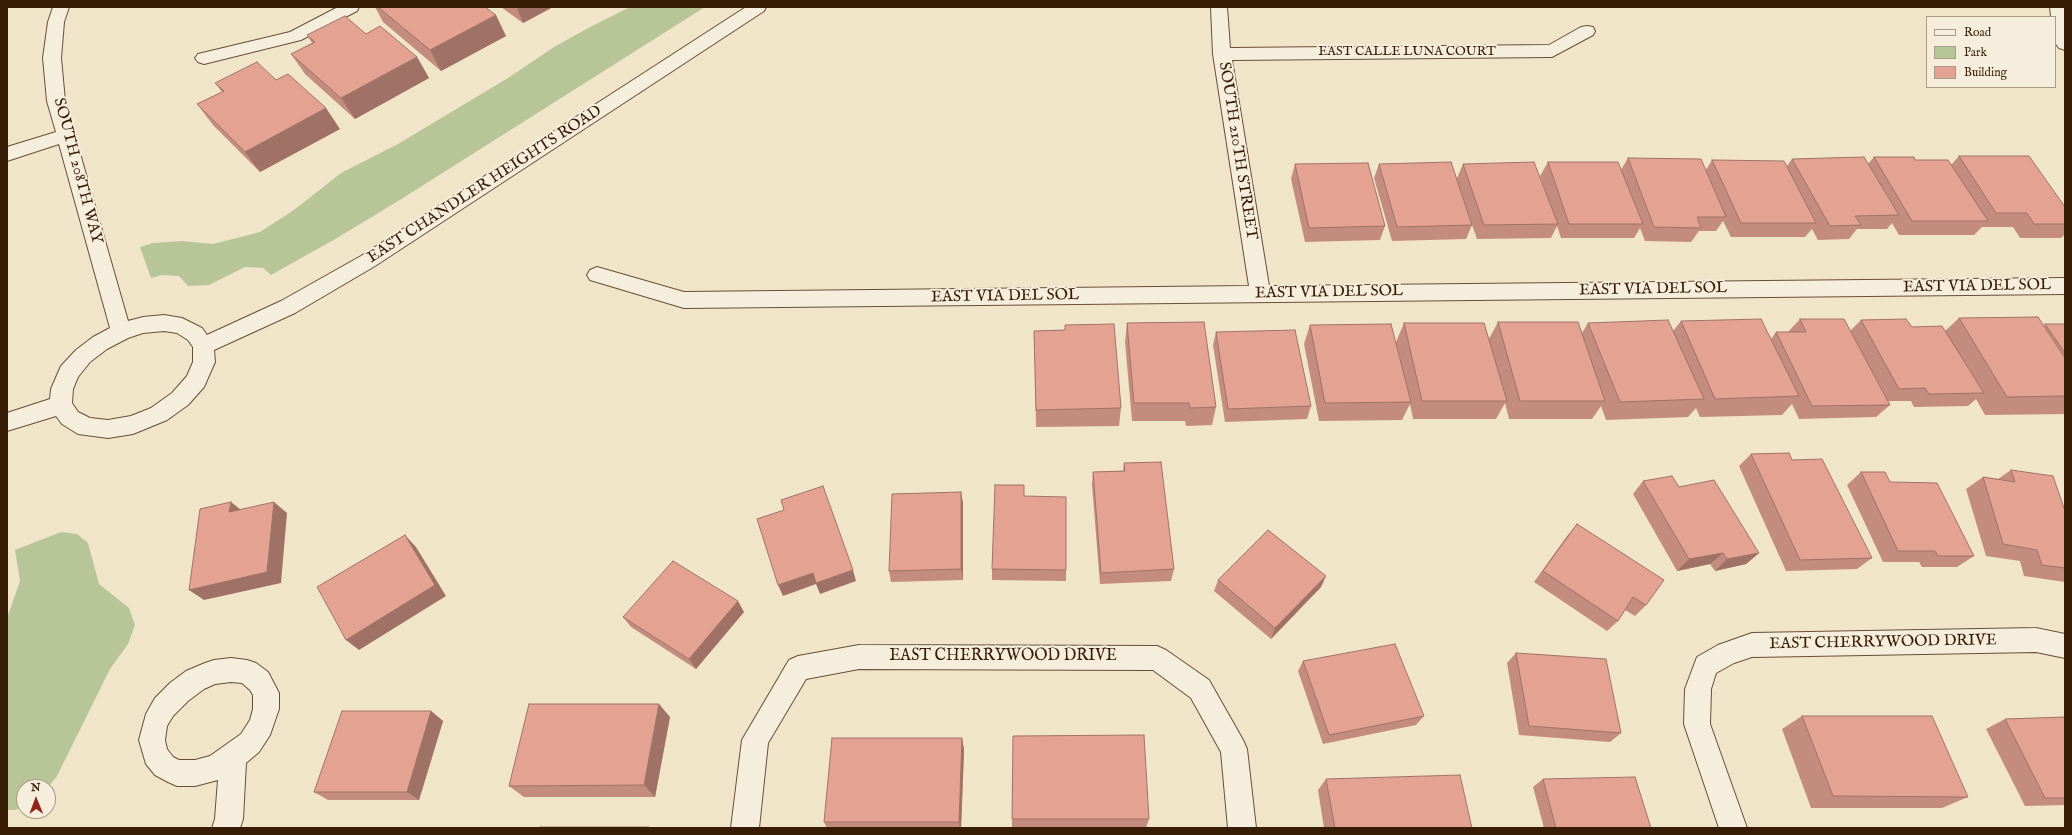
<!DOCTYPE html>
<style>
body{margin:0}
#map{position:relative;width:2072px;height:835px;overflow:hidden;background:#f1e5c9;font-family:"IM FELL English",serif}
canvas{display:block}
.frame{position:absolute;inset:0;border:8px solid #381d06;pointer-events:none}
.legend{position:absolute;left:1926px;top:16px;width:130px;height:72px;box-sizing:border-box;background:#f6eedc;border:1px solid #aa9a86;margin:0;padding:5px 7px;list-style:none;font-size:12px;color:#381d06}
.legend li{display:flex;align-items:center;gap:8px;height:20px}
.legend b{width:20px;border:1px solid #aa9a86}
.north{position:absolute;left:16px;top:779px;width:40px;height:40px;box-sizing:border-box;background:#f6eedc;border:1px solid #aa9a86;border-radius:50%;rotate:359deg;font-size:11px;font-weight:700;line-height:16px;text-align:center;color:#381d06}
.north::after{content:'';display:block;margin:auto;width:14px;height:18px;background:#8f2418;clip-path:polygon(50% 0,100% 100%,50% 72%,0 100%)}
</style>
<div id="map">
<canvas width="2072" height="835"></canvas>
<div class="frame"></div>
<ul class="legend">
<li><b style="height:5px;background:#f6eedc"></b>Road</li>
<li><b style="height:11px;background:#b8c598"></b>Park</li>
<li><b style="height:11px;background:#e4a392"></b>Building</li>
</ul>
<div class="north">N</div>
</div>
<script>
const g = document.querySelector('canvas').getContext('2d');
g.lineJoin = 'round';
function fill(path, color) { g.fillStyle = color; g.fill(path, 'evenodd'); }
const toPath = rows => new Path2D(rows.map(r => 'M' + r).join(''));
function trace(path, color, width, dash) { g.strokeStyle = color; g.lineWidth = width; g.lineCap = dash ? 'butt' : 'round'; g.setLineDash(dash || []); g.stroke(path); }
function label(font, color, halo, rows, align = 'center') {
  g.font = font + ' "IM FELL English",serif'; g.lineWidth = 4; g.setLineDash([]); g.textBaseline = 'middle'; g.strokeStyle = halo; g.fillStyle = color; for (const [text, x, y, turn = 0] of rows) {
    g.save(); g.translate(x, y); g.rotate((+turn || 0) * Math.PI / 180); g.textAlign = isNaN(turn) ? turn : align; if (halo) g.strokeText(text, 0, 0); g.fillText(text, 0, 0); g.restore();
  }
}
fill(toPath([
 [630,7,705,7,403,198,337,238,271,275,263,268,245,267,209,285,188,286,179,276,162,275,151,278,140,247,153,243,182,241,213,244,260,232,294,210,341,173,398,144,508,78,554,47,590,27],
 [61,532,77,534,88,543,99,584,129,608,135,625,128,644,110,669,57,776,48,787,24,787,24,806,16,810,7,810,7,618,20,581,15,550]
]), '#b8c598');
const minor = toPath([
 [53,7,69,7,64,22,61,58,65,101,128,321,143,317,164,315,182,318,202,328,207,335,281,301,361,256,746,7,766,7,764,11,375,266,295,313,214,350,215,362,204,387,188,405,167,420,133,434,108,438,78,434,62,424,56,416,7,431,7,413,50,399,51,389,61,366,76,350,93,337,110,328,59,144,7,161,7,147,56,132,47,101,43,58,48,22,53,7],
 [164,331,177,333,188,340,193,347,193,362,187,376,172,393,151,408,131,416,108,420,90,418,78,412,72,403,73,389,78,377,90,362,107,349,128,338,143,333,164,331],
 [338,7,359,7,357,11,301,40,204,64,198,62,195,58,198,54,290,32,338,7],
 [1211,7,1227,7,1230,48,1549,45,1581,27,1587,26,1593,27,1595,31,1593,35,1552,57,1232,60,1269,286,2065,278,2065,294,684,308,590,280,587,275,590,270,597,267,684,292,1249,286,1213,54,1211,7],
 [2050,7,2065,7,2065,50,2059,48,2056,44,2055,17,2051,17,2050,7],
 [2036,628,2065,634,2065,658,2036,652,1752,657,1734,663,1716,673,1711,689,1710,724,1747,828,1719,828,1684,724,1685,689,1697,657,1718,645,1752,633,2036,628],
 [859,645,1157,646,1166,650,1209,680,1243,740,1247,749,1256,828,1228,828,1221,752,1191,698,1153,670,859,669,806,679,768,743,759,828,731,828,742,740,789,660,798,656,859,645],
 [231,658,247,660,256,663,268,672,279,693,279,709,270,735,259,752,246,763,243,819,240,828,212,828,215,819,218,780,195,786,177,786,168,782,155,775,146,764,139,740,146,714,155,698,170,683,186,671,205,663,214,660,231,658],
 [231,682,242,683,250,690,253,695,253,709,250,720,241,734,210,756,195,760,179,760,173,757,167,749,165,740,167,726,173,716,188,701,204,689,215,684,231,682]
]);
trace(minor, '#664f37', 2);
fill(minor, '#f6eedc');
fill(toPath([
 [375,7,485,7,506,36,441,71,383,22],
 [501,7,553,7,523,23],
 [307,35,417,57,429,78,355,119,305,74,291,54,312,43],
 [276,80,340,129,260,172,213,125,197,104,222,92,215,83],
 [1959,156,2065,207,2065,234,2061,238,2020,238,2013,227,1982,227,1974,235,1899,235,1892,223,1887,229,1857,229,1849,239,1818,240,1812,229,1805,237,1731,237,1723,221,1716,231,1699,231,1691,242,1645,241,1640,228,1634,238,1561,238,1557,226,1551,238,1477,239,1472,225,1466,239,1392,241,1374,178,1379,164,1457,178,1463,164,1545,190,1540,176,1548,162,1621,170,1628,158,1706,170,1712,160,1787,166,1792,159,1868,164,1874,157,1915,160,1952,164],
 [1295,164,1385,226,1380,240,1305,242,1291,179],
 [1959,318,2044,326,2045,324,2065,324,2065,414,1985,415,1976,399,1968,406,1914,407,1911,401,1888,401,1890,405,1876,417,1799,419,1792,404,1782,415,1700,417,1696,408,1688,417,1606,420,1601,406,1592,419,1509,419,1505,403,1496,419,1413,419,1410,404,1402,420,1319,421,1304,344,1310,325,1396,342,1404,323,1489,339,1498,322,1582,333,1588,323,1673,331,1681,321,1771,339,1776,332,1788,332,1800,319,1850,331,1861,320,1912,327,1945,331],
 [1127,323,1216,407,1212,425,1186,426,1185,421,1132,421,1125,342],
 [1065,325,1121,408,1119,426,1036,427,1034,331,1065,330],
 [1216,332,1311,406,1307,419,1225,422,1213,345],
 [1751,454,1792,460,1872,558,1857,569,1786,571,1739,466],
 [1124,463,1174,569,1171,581,1100,584,1092,485,1093,472,1123,471],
 [2011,470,2065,511,2065,582,2024,576,2020,561,1986,556,1966,489,1983,477,1998,479],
 [1861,472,1890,482,1974,556,1957,567,1922,567,1919,562,1883,562,1847,485],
 [1643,481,1679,487,1759,553,1746,564,1715,571,1710,564,1677,571,1633,494],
 [961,492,963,504,963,580,891,582,889,571],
 [1024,496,1066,570,1066,581,992,580,992,569],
 [1577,524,1646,605,1635,616,1625,610,1618,621,1607,631,1534,582,1567,536],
 [1218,580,1321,587,1271,639,1214,591],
 [744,612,696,669,631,627,623,617],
 [1516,653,1621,733,1610,742,1519,735,1507,663],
 [1303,661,1424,716,1416,725,1323,744,1298,671],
 [431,711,443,721,419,800,328,800,314,792],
 [1802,716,1968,797,1942,808,1811,808,1782,729],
 [670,717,655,797,524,797,509,786],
 [2065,717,2065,805,2025,806,1986,729,2005,719],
 [962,738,964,750,961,828,827,828,824,822],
 [1326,779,1472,828,1324,828,1318,790],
 [1543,779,1651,828,1544,828,1533,787],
 [1012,819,1149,819,1146,828,1012,828]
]), '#c48c7e');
fill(toPath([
 [519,7,553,7,523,23,517,9],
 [496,15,506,36,441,71,430,50],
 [417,57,429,78,355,119,341,98],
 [326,108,340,129,260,172,245,152],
 [961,492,963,504,963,580,961,569],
 [231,502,245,513,229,512],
 [274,502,287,513,281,583,204,600,189,590],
 [405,535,416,547,446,596,359,650,346,640],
 [1723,553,1710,564,1677,571,1689,559],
 [1759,553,1746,564,1715,571,1727,559],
 [853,570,856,581,820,594,816,584,783,596,778,585,813,573],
 [1326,576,1321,587,1271,639,1275,628],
 [738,601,744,612,696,669,689,659],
 [659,704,670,717,655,797,644,785],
 [431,711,443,721,419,800,407,792],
 [962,738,964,750,961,828,960,828,959,822]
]), '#a07266');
const building = toPath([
 [378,7,485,7,496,15,430,50,378,7],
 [345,16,366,34,380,26,417,57,341,98,291,54,315,42,307,35,345,16],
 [257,62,276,80,288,74,326,108,245,152,197,104,224,91,215,83,257,62],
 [1959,156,2029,156,2065,207,2065,224,2034,224,2027,213,1996,213,1959,156],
 [1864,157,1899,215,1855,216,1861,225,1830,226,1792,159,1864,157],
 [1874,157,1914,157,1915,160,1948,160,1988,221,1912,221,1874,157],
 [1628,158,1701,159,1726,217,1697,217,1701,228,1654,227,1628,158],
 [1712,160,1784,161,1816,223,1741,223,1712,160],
 [1451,162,1472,225,1397,227,1379,164,1451,162],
 [1534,162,1558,224,1484,225,1463,164,1534,162],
 [1548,162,1618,162,1643,224,1569,224,1548,162],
 [1368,163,1385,226,1309,228,1295,164,1368,163],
 [2038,317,2065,358,2065,396,2007,397,1959,318,2038,317],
 [1761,319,1799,396,1715,399,1681,321,1761,319],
 [1800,319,1844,319,1890,405,1812,406,1776,332,1806,332,1800,319],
 [1906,319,1912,327,1942,326,1984,393,1929,394,1925,388,1899,389,1861,320,1906,319],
 [1668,320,1704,399,1620,402,1588,323,1668,320],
 [1204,322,1216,407,1190,408,1189,403,1134,403,1127,323,1204,322],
 [1498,322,1578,322,1605,401,1520,401,1498,322],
 [1404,323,1484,323,1507,401,1422,401,1404,323],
 [1114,324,1121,408,1036,410,1034,331,1065,330,1065,325,1114,324],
 [1391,324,1411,402,1325,403,1310,325,1391,324],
 [2045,324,2065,324,2065,353,2045,324],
 [1295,330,1311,406,1228,409,1216,332,1295,330],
 [1789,453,1792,460,1822,459,1872,558,1800,560,1751,454,1789,453],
 [1161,462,1174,569,1101,573,1093,472,1125,471,1124,463,1161,462],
 [2011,470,2053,476,2065,511,2065,568,2042,565,2037,550,2003,544,1983,477,2015,482,2011,470],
 [1861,472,1885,472,1890,482,1937,483,1974,556,1938,556,1935,551,1898,551,1861,472],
 [1672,476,1679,487,1714,480,1759,553,1727,559,1723,553,1689,559,1643,481,1672,476],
 [995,485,1024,485,1024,496,1066,497,1066,570,992,569,995,485],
 [823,486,853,570,816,583,813,573,778,585,757,519,784,510,781,500,823,486],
 [961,492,961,569,889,571,892,494,961,492],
 [231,502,229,512,274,502,267,572,189,590,200,509,231,502],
 [1577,524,1664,580,1646,605,1633,597,1618,621,1543,571,1577,524],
 [1268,530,1326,576,1275,628,1218,580,1268,530],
 [405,535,435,585,346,640,317,587,405,535],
 [673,561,738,601,689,659,623,617,673,561],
 [1395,644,1424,716,1329,735,1303,661,1395,644],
 [1516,653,1606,659,1621,733,1529,726,1516,653],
 [529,704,659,704,644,785,509,786,529,704],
 [342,711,431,711,407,792,314,792,342,711],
 [1802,716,1932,716,1968,797,1833,796,1802,716],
 [2065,717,2065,798,2045,798,2005,719,2065,717],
 [1144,735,1149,819,1012,819,1013,736,1144,735],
 [832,738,962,738,959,822,824,822,832,738],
 [1460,775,1472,828,1335,828,1326,779,1460,775],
 [1635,777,1651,828,1556,828,1543,779,1635,777],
 [540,827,649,827,649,828,540,828,540,827]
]);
fill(building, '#e4a392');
trace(building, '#a07266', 1);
label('13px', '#381d06', '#f6eedc', [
 ["EAST CALLE LUNA COURT",1407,52]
]);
label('16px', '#381d06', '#f6eedc', [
 ["SOUTH 210TH STREET",1237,151,81],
 ["SOUTH 208TH WAY",77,171,75],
 ["EAST CHANDLER HEIGHTS ROAD",485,185,-33],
 ["EAST VIA DEL SOL",1977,287,-1],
 ["EAST VIA DEL SOL",1653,290,-1],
 ["EAST VIA DEL SOL",1329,293,-1],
 ["EAST VIA DEL SOL",1005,297,-1],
 ["EAST CHERRYWOOD DRIVE",1883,643,-1],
 ["EAST CHERRYWOOD DRIVE",1003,657]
]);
</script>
